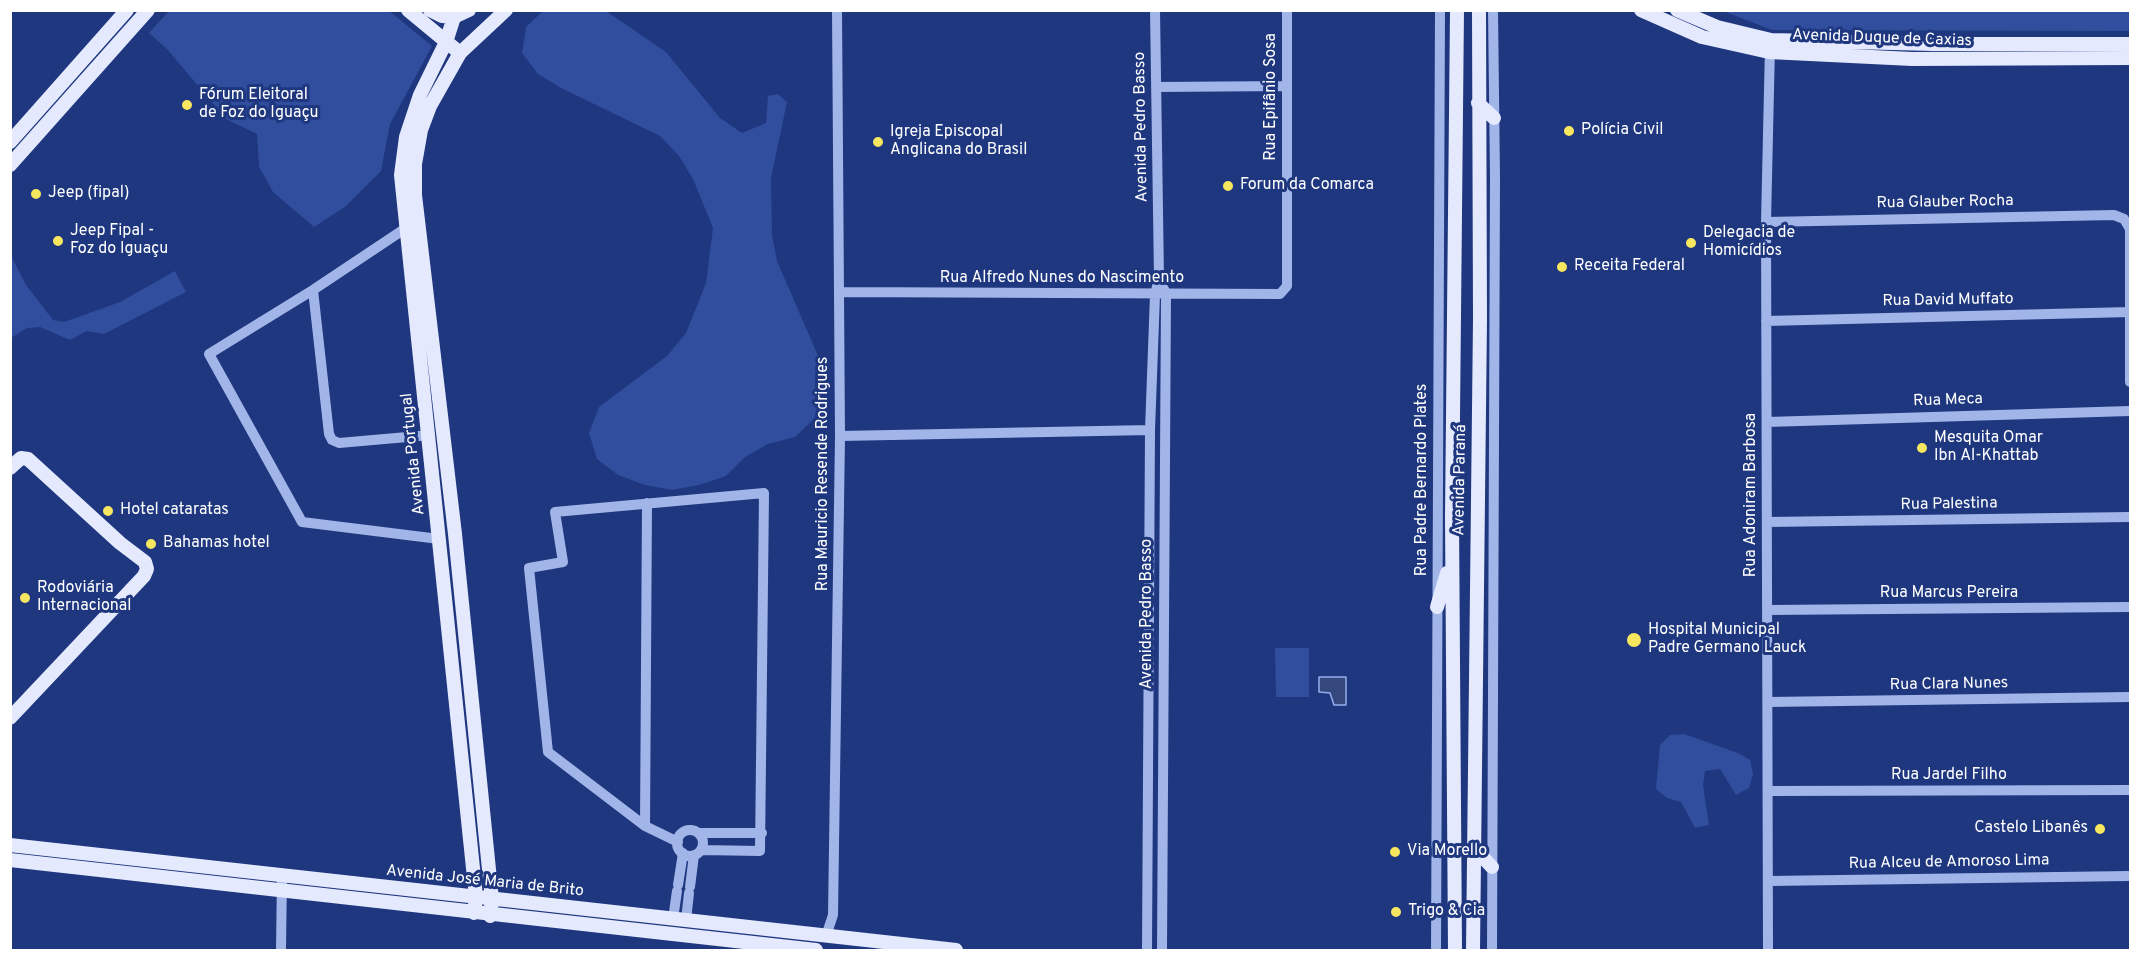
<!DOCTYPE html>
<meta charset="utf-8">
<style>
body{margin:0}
#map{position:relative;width:2141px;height:961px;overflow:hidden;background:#1e377f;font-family:Overpass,sans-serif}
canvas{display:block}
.frame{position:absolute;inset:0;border:12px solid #fff;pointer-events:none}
</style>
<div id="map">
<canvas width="2141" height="961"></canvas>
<div class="frame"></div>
</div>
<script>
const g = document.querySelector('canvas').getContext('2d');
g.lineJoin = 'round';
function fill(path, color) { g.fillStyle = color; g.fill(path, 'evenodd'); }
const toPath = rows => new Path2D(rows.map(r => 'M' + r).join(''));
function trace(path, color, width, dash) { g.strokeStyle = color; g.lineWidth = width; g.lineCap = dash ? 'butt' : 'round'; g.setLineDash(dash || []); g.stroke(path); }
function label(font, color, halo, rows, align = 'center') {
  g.font = font + ' Overpass,sans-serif'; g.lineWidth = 6; g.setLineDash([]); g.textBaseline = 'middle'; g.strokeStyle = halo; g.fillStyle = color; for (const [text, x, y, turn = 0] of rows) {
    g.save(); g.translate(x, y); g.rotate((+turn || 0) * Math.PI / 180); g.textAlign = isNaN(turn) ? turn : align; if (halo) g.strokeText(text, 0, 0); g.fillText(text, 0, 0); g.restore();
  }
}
fill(toPath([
 [388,10,432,46,390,124,381,171,346,206,314,227,273,192,259,167,257,134,226,119,167,49,149,33,169,11],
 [543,11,606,11,666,52,720,118,742,133,766,123,768,96,778,94,787,102,771,178,772,235,777,261,822,365,824,393,815,418,795,437,768,444,745,457,726,476,699,485,672,490,645,485,618,475,597,459,589,433,599,407,667,356,686,333,706,283,713,228,693,179,679,156,660,136,561,88,538,74,522,53,526,27],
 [1723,11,2130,11,2130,31,1772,30],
 [10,254,26,285,53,320,64,322,120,302,175,271,186,292,104,334,87,331,70,340,40,327,27,328,11,338],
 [1275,648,1309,648,1309,697,1276,697],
 [1684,734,1738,753,1750,760,1753,774,1749,788,1736,795,1720,769,1705,771,1703,785,1709,825,1695,828,1681,802,1667,798,1656,789,1660,745,1670,735]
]), '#304e9d');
const water = toPath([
 [1319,677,1346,677,1346,705,1334,705,1330,693,1319,692,1319,677]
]);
fill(water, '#35487e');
trace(water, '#94adea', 1.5);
trace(toPath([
 [1156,87,1287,86],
 [1766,222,2114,215,2124,219,2130,229,2130,382],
 [406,228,313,290,209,354,302,522,439,539],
 [313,290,329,434,332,440,339,443,430,435],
 [839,292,1280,294,1287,286,1287,10],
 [1766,321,2130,312],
 [1767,422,2130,411],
 [840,436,1150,430],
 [1767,522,2130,517],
 [1767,610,2130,607],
 [1768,702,2130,697],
 [1768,791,2130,790],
 [645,826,647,503],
 '677 843a13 13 0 1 1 26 0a13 13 0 1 1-26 0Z',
 [698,833,762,833],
 [678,842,645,826,548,752,529,568,563,562,555,512,764,493,760,851,701,850],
 [1769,881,2130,876],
 [678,885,683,853],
 [690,887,694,855],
 [673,919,677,891],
 [686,920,689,893],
 [826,936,833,915,840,436,837,10],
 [281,950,282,876],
 [1147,950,1150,430,1155,295,1159,278,1155,10],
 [1162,950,1166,295,1164,289],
 [1436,950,1440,10],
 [1492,950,1495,178,1493,10],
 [1768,950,1766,222,1770,46]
]), '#a1b5e8', 10);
trace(toPath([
 [408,10,460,53,506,10],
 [430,10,442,16,454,17,469,10],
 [1641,10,1702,37,1769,52,1912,59,2130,58],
 [1677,10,1717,27,1771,40,1933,44,2130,44],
 [454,17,446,42,420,95,406,137,401,175,476,897,474,913],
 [460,53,430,106,421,130,415,164,415,195,455,534,492,899,490,916],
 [1478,103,1494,118],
 [10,142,127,10],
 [10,165,148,10],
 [10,468,21,458,28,459,120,543,145,562,147,569,144,576,10,718],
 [1437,607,1447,573],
 [10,845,956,950],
 [1474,848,1492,867],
 [10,860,816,950],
 [1455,950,1452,518,1457,10],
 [1473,950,1480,319,1479,10]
]), '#e4e9fe', 14);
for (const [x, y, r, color] of [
 [187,105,6,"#f7e760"],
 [1569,131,6,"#f7e760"],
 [878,142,6,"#f7e760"],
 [1228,186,6,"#f7e760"],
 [36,194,6,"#f7e760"],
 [58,241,6,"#f7e760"],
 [1691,243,6,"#f7e760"],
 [1562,267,6,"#f7e760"],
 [1922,448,6,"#f7e760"],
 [108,511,6,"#f7e760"],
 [151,544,6,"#f7e760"],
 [25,598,6,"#f7e760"],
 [1634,640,8,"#f7e760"],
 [2100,829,6,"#f7e760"],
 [1395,852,6,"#f7e760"],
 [1396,912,6,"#f7e760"]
]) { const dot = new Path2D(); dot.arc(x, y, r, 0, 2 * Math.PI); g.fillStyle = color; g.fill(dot); trace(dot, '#1e377f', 2); }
label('16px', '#fff', '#1e377f', [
 ["Avenida Duque de Caxias",1882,39,2],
 ["Rua Epifânio Sosa",1272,97,-90],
 ["Avenida Pedro Basso",1142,127,-91],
 ["Rua Glauber Rocha",1945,203,-1],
 ["Rua Alfredo Nunes do Nascimento",1062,279],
 ["Rua David Muffato",1948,301,-1],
 ["Rua Meca",1948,401,-2],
 ["Avenida Portugal",414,454,-96],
 ["Rua Mauricio Resende Rodrigues",824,474,-90],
 ["Rua Padre Bernardo Plates",1423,480,-90],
 ["Avenida Paraná",1461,480,-89],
 ["Rua Adoniram Barbosa",1752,495,-90],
 ["Rua Palestina",1949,505,-1],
 ["Rua Marcus Pereira",1949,594],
 ["Avenida Pedro Basso",1148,614,-90],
 ["Rua Clara Nunes",1949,685,-1],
 ["Rua Jardel Filho",1949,776],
 ["Rua Alceu de Amoroso Lima",1949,863,-1],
 ["Avenida José Maria de Brito",485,882,6]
]);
label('16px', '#fff', '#1e377f', [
 ["Fórum Eleitoral",199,96],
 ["de Foz do Iguaçu",199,114],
 ["Polícia Civil",1581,131],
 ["Igreja Episcopal",890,133],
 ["Anglicana do Brasil",890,151],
 ["Forum da Comarca",1240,186],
 ["Jeep (fipal)",48,194],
 ["Jeep Fipal -",70,232],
 ["Foz do Iguaçu",70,250],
 ["Delegacia de",1703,234],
 ["Homicídios",1703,252],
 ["Receita Federal",1574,267],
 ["Mesquita Omar",1934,439],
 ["Ibn Al-Khattab",1934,457],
 ["Hotel cataratas",120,511],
 ["Bahamas hotel",163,544],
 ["Rodoviária",37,589],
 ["Internacional",37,607],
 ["Hospital Municipal",1648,631],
 ["Padre Germano Lauck",1648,649],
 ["Castelo Libanês",2088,829,"right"],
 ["Via Morello",1407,852],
 ["Trigo & Cia",1408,912]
], 'left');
</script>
